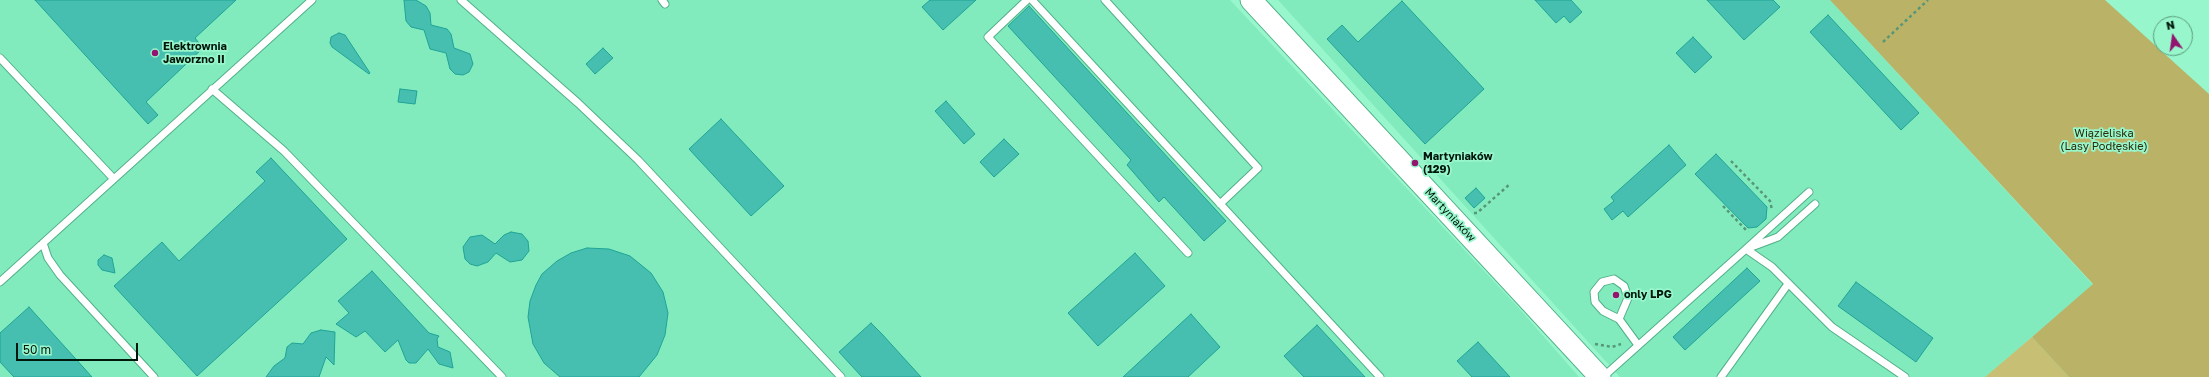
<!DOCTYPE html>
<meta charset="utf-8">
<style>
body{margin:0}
#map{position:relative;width:2209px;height:377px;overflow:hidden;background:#97f6cb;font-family:"Golos Text",sans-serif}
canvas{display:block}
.north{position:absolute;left:2153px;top:16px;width:40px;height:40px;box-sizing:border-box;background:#97f6cb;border:1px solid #5b9d7f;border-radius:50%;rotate:347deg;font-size:11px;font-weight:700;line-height:16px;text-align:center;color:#00170c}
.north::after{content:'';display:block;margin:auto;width:14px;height:18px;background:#94156f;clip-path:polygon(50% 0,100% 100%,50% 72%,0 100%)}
.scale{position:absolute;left:16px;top:343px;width:122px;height:18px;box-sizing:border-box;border:2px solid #00170c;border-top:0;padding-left:5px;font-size:12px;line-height:14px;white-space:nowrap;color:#00170c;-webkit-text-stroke:3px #97f6cb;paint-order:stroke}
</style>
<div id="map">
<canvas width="2209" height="377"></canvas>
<div class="north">N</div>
<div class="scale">50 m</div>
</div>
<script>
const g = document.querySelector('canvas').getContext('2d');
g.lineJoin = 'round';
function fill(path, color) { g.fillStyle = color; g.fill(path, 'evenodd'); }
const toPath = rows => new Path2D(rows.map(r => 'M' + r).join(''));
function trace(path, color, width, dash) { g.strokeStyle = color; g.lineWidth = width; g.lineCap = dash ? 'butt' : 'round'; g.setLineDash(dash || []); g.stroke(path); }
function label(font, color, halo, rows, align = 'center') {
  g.font = font + ' "Golos Text",sans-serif'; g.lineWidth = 3.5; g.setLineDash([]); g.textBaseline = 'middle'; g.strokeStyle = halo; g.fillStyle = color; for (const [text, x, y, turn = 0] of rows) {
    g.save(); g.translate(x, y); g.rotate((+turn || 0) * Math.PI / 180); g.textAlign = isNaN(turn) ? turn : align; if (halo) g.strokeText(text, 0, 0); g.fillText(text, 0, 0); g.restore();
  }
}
fill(toPath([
 [0,0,1230,0,1517,306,1579,377,0,377],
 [1278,0,1830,0,2093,285,1985,377,1620,377]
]), '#82ebbd');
fill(toPath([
 [2032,337,2069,377,1985,377]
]), '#c6bf74');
fill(toPath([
 [1830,0,2105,0,2209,94,2209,377,2069,377,2032,337,2093,284]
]), '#bab267');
const building = toPath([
 [35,0,236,0,195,38,203,48,146,102,158,115,148,124,35,0],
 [404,0,416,0,426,6,430,13,431,25,447,29,451,34,454,48,470,54,473,64,469,72,463,75,455,74,450,69,446,53,430,49,424,30,411,27,406,21,404,0],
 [930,0,976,0,943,30,922,7,930,0],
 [1535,0,1571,0,1582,12,1570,23,1564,16,1556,23,1535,0],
 [1707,0,1773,0,1780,7,1744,40,1707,0],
 [1402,1,1484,89,1425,144,1327,39,1342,25,1358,42,1402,1],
 [1029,6,1226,221,1204,241,1164,197,1159,202,1127,165,1131,160,1008,26,1029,6],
 [1828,15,1919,113,1901,130,1810,32,1828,15],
 [339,33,345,35,370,73,369,74,332,47,330,43,331,37,339,33],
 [1693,37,1712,57,1695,73,1676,53,1693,37],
 [603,48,613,58,595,74,586,64,603,48],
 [400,89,417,91,415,104,398,102,400,89],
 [946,101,975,134,964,144,935,111,946,101],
 [721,119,784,186,751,216,689,149,721,119],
 [1004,139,1019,154,994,177,980,162,1004,139],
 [1669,145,1686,165,1628,217,1623,211,1612,220,1604,209,1614,201,1611,197,1669,145],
 [1716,154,1767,207,1766,219,1757,227,1748,228,1695,174,1716,154],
 [271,158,347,239,197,376,114,286,162,242,179,261,265,181,256,172,271,158],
 [1476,188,1485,198,1474,208,1465,198,1476,188],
 [511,232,522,234,528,241,529,251,522,260,510,262,496,253,488,262,477,266,470,264,465,259,463,247,470,237,482,235,495,244,504,235,511,232],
 [587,248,609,249,630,256,651,273,663,292,668,313,665,335,657,355,639,377,560,377,544,363,533,344,528,317,530,301,536,285,542,274,557,261,571,253,587,248],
 [1135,253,1165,286,1098,346,1068,313,1135,253],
 [104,255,112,258,115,273,102,270,98,265,98,260,104,255],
 [1747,268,1760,281,1685,350,1673,337,1747,268],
 [372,271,429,333,439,336,437,339,438,347,450,352,453,368,439,364,428,349,416,363,409,363,406,360,398,340,385,352,365,331,356,337,336,324,349,313,338,301,372,271],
 [1856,282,1933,338,1916,362,1838,306,1856,282],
 [29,307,92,377,14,377,0,362,0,333,29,307],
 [1191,314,1220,347,1188,377,1123,377,1191,314],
 [871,323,882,334,921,377,862,377,850,364,839,352,871,323],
 [1317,325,1365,377,1304,377,1284,356,1317,325],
 [321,330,335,332,334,365,326,357,319,377,266,377,274,366,285,358,287,347,292,343,303,344,311,333,321,330],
 [1478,342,1510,377,1472,377,1457,361,1478,342]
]);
fill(building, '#47bfb0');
trace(building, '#1fa496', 1);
const service = toPath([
 [461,0,578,103,638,160,841,377],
 [662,0,665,4],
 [1027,0,988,37,1188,253],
 [1032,0,1380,377],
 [1105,0,1258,168,1220,204],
 [0,58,113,178],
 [212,89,284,151,502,377],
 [1809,192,1746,249,1772,267,1832,327,1905,377],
 [43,243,48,258,60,275,154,377],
 [0,282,312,0],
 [1619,319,1628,298,1624,286,1614,279,1602,282,1594,292,1595,302,1603,311,1619,319,1638,345],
 [1603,377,1746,249,1778,237,1815,204],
 [1721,377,1788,284]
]);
const secondary = toPath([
 [1251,0,1600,377]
]);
trace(service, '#51b088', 9);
trace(secondary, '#51b088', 23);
trace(toPath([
 [1883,42,1928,0],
 [1731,161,1770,201,1772,210],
 [1723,206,1748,232],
 [1474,213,1477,213,1510,184],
 [1595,344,1612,347,1621,344]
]), '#569679', 2.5, [3, 3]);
trace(service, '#fff', 7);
trace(secondary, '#fff', 21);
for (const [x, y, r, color] of [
 [155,53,4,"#94156f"],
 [1415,163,4,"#94156f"],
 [1616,295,4,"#94156f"]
]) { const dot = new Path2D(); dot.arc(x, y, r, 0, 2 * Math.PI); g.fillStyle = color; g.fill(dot); trace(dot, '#97f6cb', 1.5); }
label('bold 11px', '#00170c', '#97f6cb', [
 ["Elektrownia",163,47],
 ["Jaworzno II",163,60],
 ["Martyniaków",1423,157],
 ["(129)",1423,170],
 ["only LPG",1624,295]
], 'left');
label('11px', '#2e2b09', '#97f6cb', [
 ["Wiązieliska",2104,134],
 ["(Lasy Podłęskie)",2104,147]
]);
label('11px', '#00170c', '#97f6cb', [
 ["Martyniaków",1450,215,47]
]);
</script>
